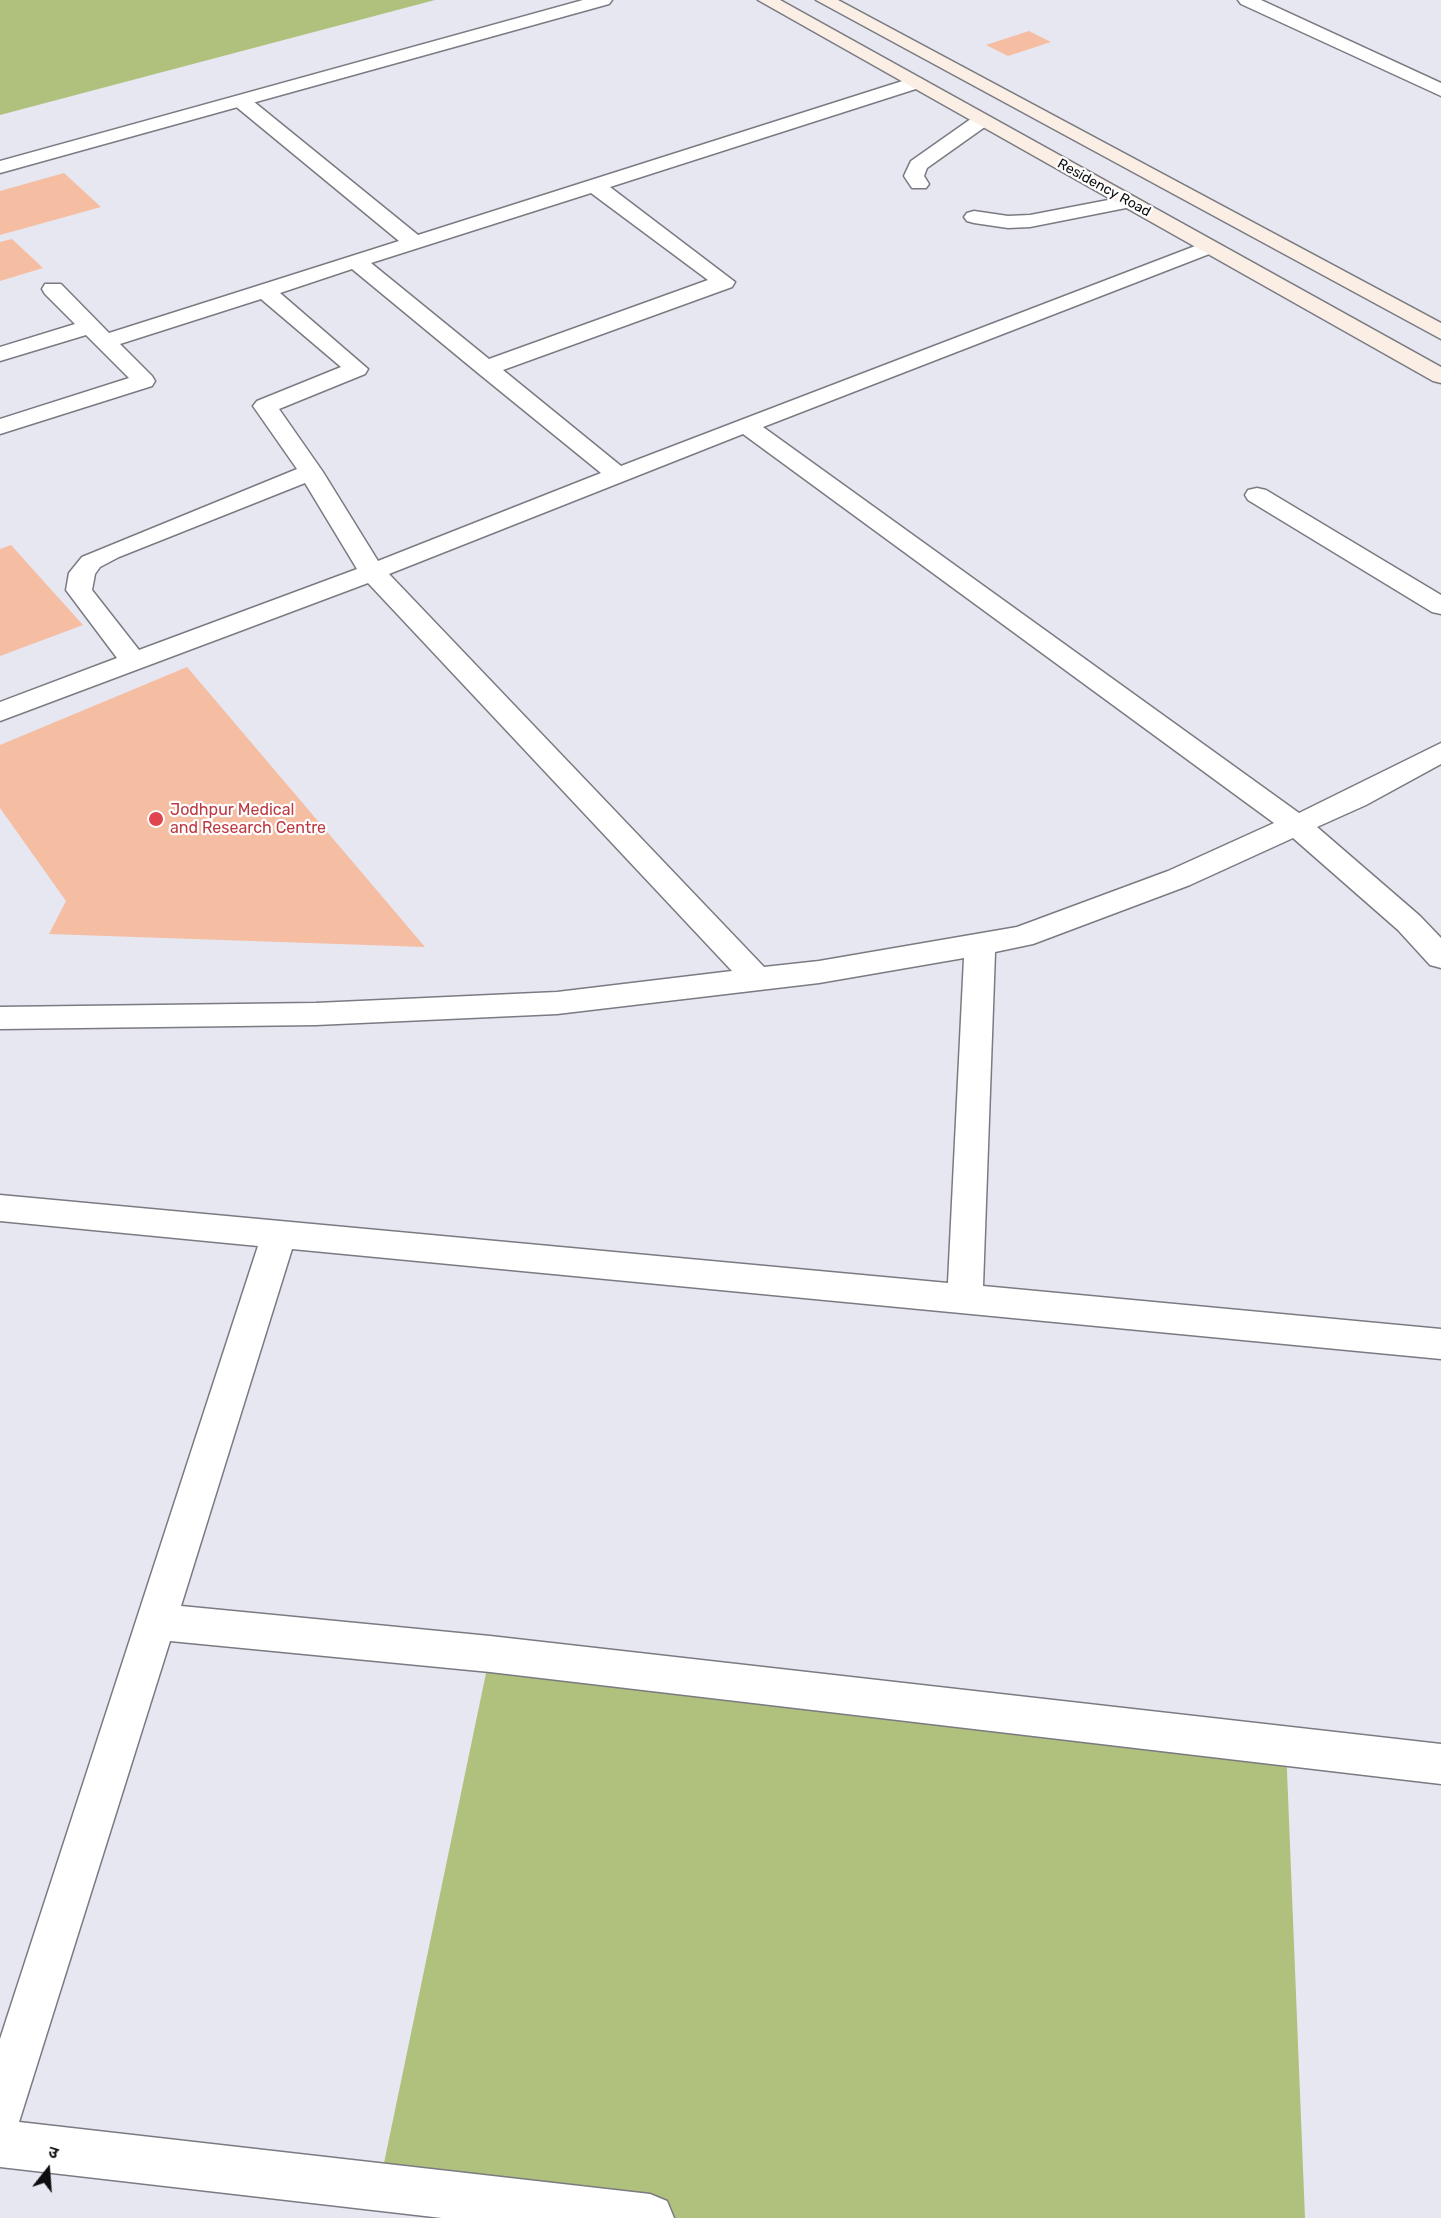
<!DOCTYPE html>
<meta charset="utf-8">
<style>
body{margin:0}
#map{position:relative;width:1441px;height:2218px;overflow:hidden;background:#e7e7f1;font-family:Rubik,"Noto Sans Devanagari",sans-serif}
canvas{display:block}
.north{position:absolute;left:18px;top:2140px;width:60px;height:60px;-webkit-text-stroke:4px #fff;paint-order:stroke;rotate:17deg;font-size:16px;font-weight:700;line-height:24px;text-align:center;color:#0e0e11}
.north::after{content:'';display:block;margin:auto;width:21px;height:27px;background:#0e0e11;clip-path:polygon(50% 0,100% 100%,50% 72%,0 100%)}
</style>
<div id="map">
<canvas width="1441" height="2218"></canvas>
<div class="north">उ</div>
</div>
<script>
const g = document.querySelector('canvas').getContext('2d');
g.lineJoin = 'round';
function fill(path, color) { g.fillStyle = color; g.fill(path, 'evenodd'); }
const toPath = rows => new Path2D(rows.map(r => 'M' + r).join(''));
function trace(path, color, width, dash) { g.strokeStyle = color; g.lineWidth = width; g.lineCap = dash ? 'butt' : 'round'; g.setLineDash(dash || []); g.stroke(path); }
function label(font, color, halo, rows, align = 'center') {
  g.font = font + ' Rubik,sans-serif'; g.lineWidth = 4.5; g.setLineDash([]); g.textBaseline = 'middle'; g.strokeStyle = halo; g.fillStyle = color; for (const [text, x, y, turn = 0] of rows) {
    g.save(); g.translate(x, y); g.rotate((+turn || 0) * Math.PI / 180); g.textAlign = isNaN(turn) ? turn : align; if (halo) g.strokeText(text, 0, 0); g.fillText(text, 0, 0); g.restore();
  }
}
fill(toPath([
 [0,0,435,0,0,115],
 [490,1654,1286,1746,1305,2218,648,2218,379,2187]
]), '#afc17c');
fill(toPath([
 [1029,31,1051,42,1008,56,986,45],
 [64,173,101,207,0,235,0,191],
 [12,239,43,268,0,281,0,242],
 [11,545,83,625,0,656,0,549],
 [187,667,425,947,49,934,66,901,0,808,0,745]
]), '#f5bda2');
const service = toPath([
 [982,114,992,120,989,124,927,168,924,176,929,184,926,188,912,188,904,176,911,161,975,116,982,114],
 [1129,196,1136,198,1139,202,1136,206,1030,227,1008,228,974,223,967,221,964,217,967,213,974,211,1008,216,1030,215,1129,196]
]);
const minor = toPath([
 [1238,0,1261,0,1441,83,1441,96,1241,4,1238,0],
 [915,77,922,79,924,83,922,87,610,187,735,282,732,287,503,370,621,466,1203,243,1217,243,1221,247,1217,251,763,427,1299,813,1441,743,1441,764,1366,805,1317,827,1420,916,1441,938,1441,968,1430,965,1398,930,1293,838,1190,885,1033,944,995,952,983,1286,1441,1329,1441,1359,292,1249,181,1606,490,1636,1441,1744,1441,1784,490,1672,170,1641,19,2122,650,2194,667,2201,674,2218,442,2218,0,2167,0,2039,258,1246,0,1221,0,1195,948,1283,964,958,819,983,557,1014,316,1025,0,1029,0,1007,316,1003,557,992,732,971,368,583,0,721,0,702,117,658,66,590,69,573,82,557,297,469,253,406,257,401,341,367,261,299,120,344,152,376,155,381,152,386,0,434,0,419,129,378,86,335,0,361,0,347,75,324,45,294,42,289,45,284,61,284,109,333,399,241,234,105,231,101,234,97,248,97,418,235,915,77],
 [591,193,708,280,489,359,371,263,591,193],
 [352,269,478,373,601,473,378,561,323,472,279,409,365,374,368,369,280,293,352,269],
 [743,434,1274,823,1168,871,1017,927,819,961,764,967,389,574,743,434],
 [305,483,357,569,139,650,92,590,95,574,100,567,119,557,305,483],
 [1257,488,1266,490,1441,595,1441,614,1432,612,1248,500,1245,495,1248,490,1257,488]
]);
const tertiary = toPath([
 [583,0,612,0,609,4,0,173,0,161,583,0]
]);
const secondary = toPath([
 [758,0,780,0,1441,367,1441,383,1433,381,758,0],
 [816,0,838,0,1441,323,1441,339,816,0]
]);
trace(service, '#7a7a82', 3);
trace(minor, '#7a7a82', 3);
trace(tertiary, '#7a7a82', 3);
trace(secondary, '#7a7a82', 3);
fill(service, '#fff');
fill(minor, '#fff');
fill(tertiary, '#fff');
fill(secondary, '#fbefe5');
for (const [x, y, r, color] of [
 [156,819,8,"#e0444e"]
]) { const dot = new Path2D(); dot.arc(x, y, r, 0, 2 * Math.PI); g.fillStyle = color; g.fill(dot); trace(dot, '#fff', 2); }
label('14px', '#0e0e11', '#fff', [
 ["Residency Road",1104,188,29]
]);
label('16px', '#be3a42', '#fff', [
 ["Jodhpur Medical",170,810],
 ["and Research Centre",170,828]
], 'left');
</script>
